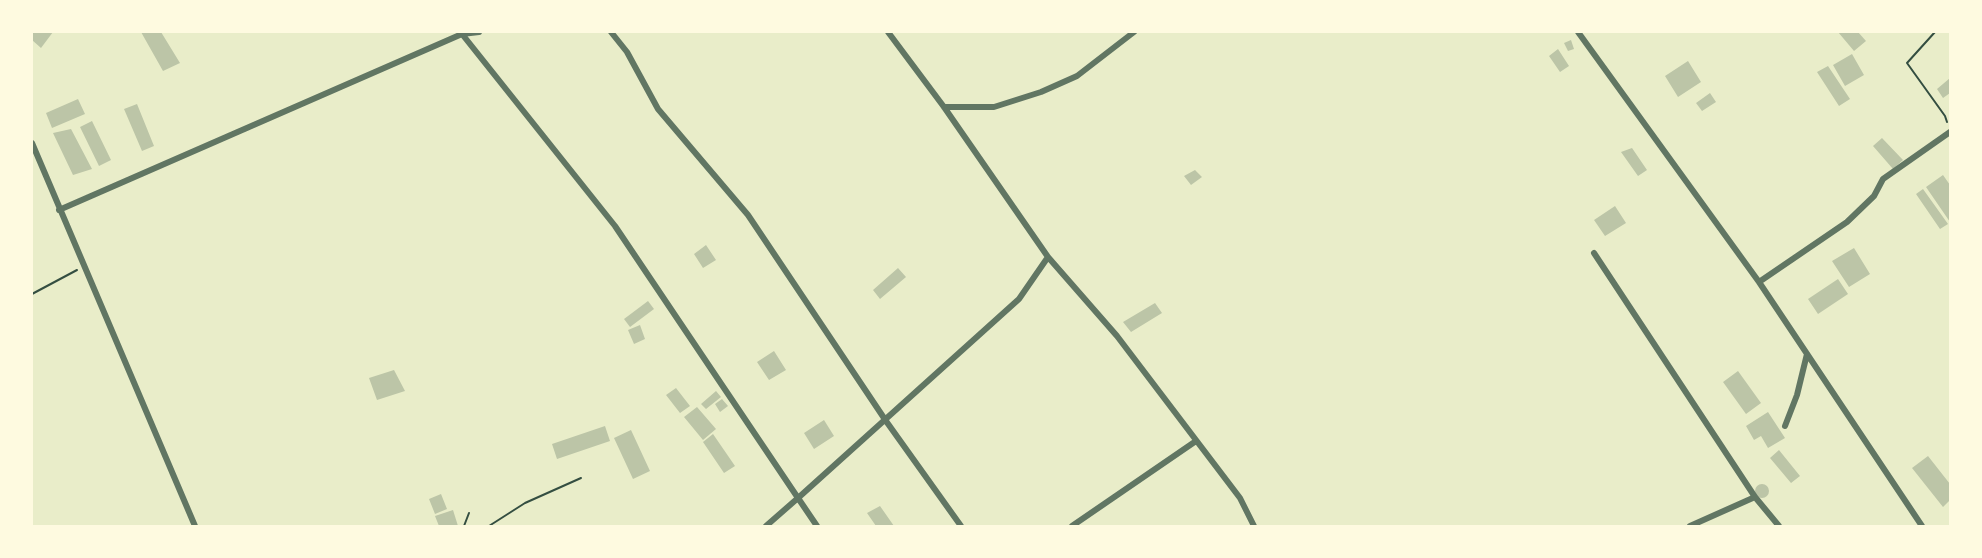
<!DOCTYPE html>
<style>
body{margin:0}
#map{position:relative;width:1982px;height:558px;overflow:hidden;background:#e9edc9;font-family:Karla,sans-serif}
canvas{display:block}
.frame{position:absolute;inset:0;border:33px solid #fefae0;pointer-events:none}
</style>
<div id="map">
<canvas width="1982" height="558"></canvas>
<div class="frame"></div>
</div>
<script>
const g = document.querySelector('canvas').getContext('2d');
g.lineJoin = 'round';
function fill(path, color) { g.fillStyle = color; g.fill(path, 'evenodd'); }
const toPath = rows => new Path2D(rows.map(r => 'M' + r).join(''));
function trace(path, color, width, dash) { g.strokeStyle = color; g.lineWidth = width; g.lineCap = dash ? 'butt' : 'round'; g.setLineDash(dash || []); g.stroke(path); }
fill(toPath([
 [32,32,53,32,41,48,32,40],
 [141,32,161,32,180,63,163,71],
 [1838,32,1858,32,1866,41,1854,51],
 [1571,40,1574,49,1568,51,1564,43],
 [1558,49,1569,66,1560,72,1549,56],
 [1852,54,1864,75,1845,86,1833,65],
 [1688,61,1701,82,1678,97,1665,76],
 [1828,66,1850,99,1839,106,1817,72],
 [1950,78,1950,93,1943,98,1937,89],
 [1710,93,1716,102,1702,111,1696,103],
 [78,99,85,114,52,128,46,113],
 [137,104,154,146,142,151,124,109],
 [92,121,111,160,99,166,80,127],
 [71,129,92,169,73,175,53,133],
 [1882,138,1903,160,1893,169,1873,146],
 [1632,148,1647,170,1638,176,1621,152],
 [1195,170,1202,177,1191,185,1184,176],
 [1943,175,1950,185,1950,222,1926,187],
 [1923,189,1948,224,1940,229,1916,194],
 [1615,206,1626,223,1605,236,1594,220],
 [706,245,716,260,703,268,694,254],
 [1854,248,1870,274,1849,287,1832,261],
 [898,268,906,277,880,299,873,290],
 [1838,279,1848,294,1818,314,1808,299],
 [648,301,654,309,630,327,624,319],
 [1155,303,1162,313,1131,332,1123,322],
 [640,325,645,339,634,344,628,330],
 [774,351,786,370,769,380,757,362],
 [394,370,405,391,377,400,369,378],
 [1738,371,1761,403,1746,414,1723,382],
 [676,388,690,406,680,413,666,395],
 [716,391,721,397,706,409,701,404],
 [722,399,728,406,720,412,715,404],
 [697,407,716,429,703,440,684,417],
 [1768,412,1785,438,1768,448,1761,436,1754,440,1746,426],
 [824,420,834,436,814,449,804,433],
 [605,426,610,441,557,459,552,444],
 [631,430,650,471,633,479,614,438],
 [713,434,735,466,724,473,703,442],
 [1779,450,1800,476,1791,483,1770,458],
 [1928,456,1950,484,1950,500,1943,507,1912,468],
 '1755 491a7 7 0 1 1 14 0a7 7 0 1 1-14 0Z',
 [441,494,447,509,435,514,429,499],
 [880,506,894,526,876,526,867,513],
 [453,510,458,526,439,526,435,516]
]), '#bcc5a7');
trace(toPath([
 [1935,32,1907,63,1945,116,1947,122],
 [32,294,77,270],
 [464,526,469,513],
 [489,526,525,503,581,478]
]), '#344e41', 2);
trace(toPath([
 [479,32,462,34,615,226,798,498,766,526],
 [611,32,627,52,658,109,748,215,886,421,961,526],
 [888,32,944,107,1048,257,1117,336,1240,498,1254,526],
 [1578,32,1759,282,1922,526],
 [944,107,994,107,1041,92,1077,76,1134,32],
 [32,143,195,526],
 [59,210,462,34,461,32],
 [1594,253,1755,497,1779,526],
 [1759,282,1847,222,1874,196,1883,179,1950,132],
 [1785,426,1797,395,1807,354],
 [817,526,798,498,1019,299,1048,257],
 [1072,526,1196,441],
 [1690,526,1755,497]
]), '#617663', 6);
</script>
